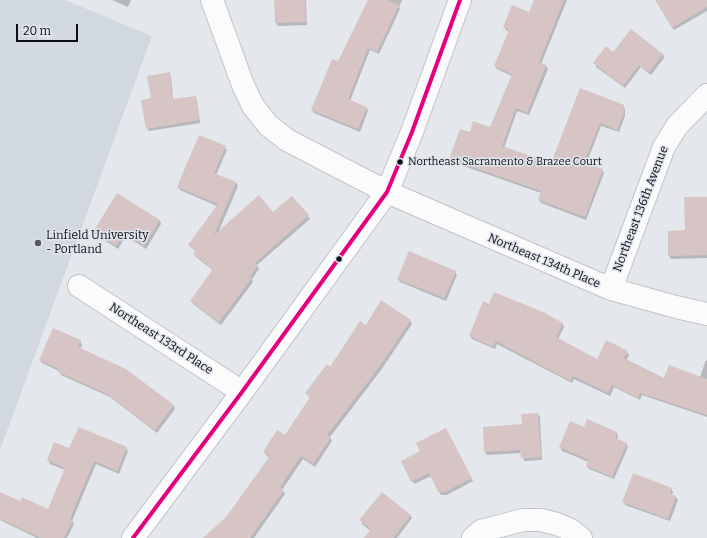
<!DOCTYPE html>
<style>
body{margin:0}
#map{position:relative;width:707px;height:538px;overflow:hidden;background:#e4e7eb;font-family:Bitter,serif}
canvas{display:block}
.scale{position:absolute;left:16px;top:24px;width:62px;height:18px;box-sizing:border-box;border:2px solid #0d0f11;border-top:0;padding-left:5px;font-size:12px;line-height:14px;white-space:nowrap;color:#0d0f11;-webkit-text-stroke:3px #e1e6ee;paint-order:stroke}
</style>
<div id="map">
<canvas width="707" height="538"></canvas>
<div class="scale">20 m</div>
</div>
<script>
const g = document.querySelector('canvas').getContext('2d');
g.lineJoin = 'round';
function fill(path, color) { g.fillStyle = color; g.fill(path, 'evenodd'); }
const toPath = rows => new Path2D(rows.map(r => 'M' + r).join(''));
function trace(path, color, width, dash) { g.strokeStyle = color; g.lineWidth = width; g.lineCap = dash ? 'butt' : 'round'; g.setLineDash(dash || []); g.stroke(path); }
function label(font, color, halo, rows, align = 'center') {
  g.font = font + ' Bitter,serif'; g.lineWidth = 3; g.setLineDash([]); g.textBaseline = 'middle'; g.strokeStyle = halo; g.fillStyle = color; for (const [text, x, y, turn = 0] of rows) {
    g.save(); g.translate(x, y); g.rotate((+turn || 0) * Math.PI / 180); g.textAlign = isNaN(turn) ? turn : align; if (halo) g.strokeText(text, 0, 0); g.fillText(text, 0, 0); g.restore();
  }
}
fill(toPath([
 [0,0,65,0,152,36,0,450]
]), '#d2d8e0');
fill(toPath([
 [112,0,131,0,128,7],
 [275,0,306,0,307,25,278,26,276,23],
 [369,0,402,0,399,7,400,9,379,54,370,50,350,101,367,108,368,111,360,132,314,113,312,110,338,63],
 [535,0,567,0,541,64,546,66,548,69,529,115,517,111,504,148,552,165,580,89,623,106,625,109,625,116,619,132,601,126,586,164,602,170,604,173,586,220,541,203,539,200,541,193,452,162,450,159,470,133,491,128,512,76,497,69,495,66,509,32,506,30,504,27,529,14],
 [656,0,707,0,707,11,674,30],
 [613,53,663,54,664,58,651,75,641,67,625,88,596,67,595,63],
 [169,73,171,77,173,100,195,97,197,100,200,123,149,131,147,128,152,99],
 [225,147,227,150,216,175,236,183,238,186,218,233,273,214,308,216,310,219,257,265,259,269,252,279,253,282,221,325,193,304,191,301,214,271,196,257,194,254,196,252,189,245,217,206,180,190,178,187],
 [118,195,160,221,161,224,146,249,126,236,118,249,96,235,94,232],
 [707,198,707,258,671,259,669,256,669,232,686,231],
 [455,272,457,275,446,301,400,282,398,279],
 [490,305,563,324,564,327,558,339,597,360,627,352,629,355,626,361,665,379,700,377,706,360,707,361,707,417,642,395,640,400,614,387,610,396,574,379,572,383,497,344,495,349,472,339,470,336],
 [410,321,412,324,381,370,330,437,332,441,315,467,303,459,282,490,285,494,254,538,205,538,227,518,270,458,266,455,264,452,285,437,310,398,306,393,330,368,366,326],
 [80,341,82,345,80,349,126,370,174,406,175,409,157,433,110,397,61,375,59,371,42,363,40,360],
 [538,414,540,417,542,460,524,461,522,453,487,455,485,452],
 [585,428,617,433,618,436,617,439,626,443,628,447,614,479,589,469,587,466,589,462,562,451,560,447],
 [446,429,473,481,447,495,441,495,431,476,414,484,402,462,422,451],
 [55,443,70,449,126,448,128,451,119,474,96,464,72,521,74,524,67,538,37,538,0,520,0,493,21,502,49,510,65,470,50,464,48,460],
 [671,488,673,492,672,495,676,497,678,500,670,521,625,505,624,502],
 [410,515,412,518,397,538,365,538,371,531,362,524,361,520]
]), '#0003');
fill(toPath([
 [274,0,305,0,306,22,275,23],
 [368,0,388,0,399,5,377,52,368,48,348,99,367,107,358,129,311,110,332,59,338,61],
 [534,0,564,0,539,62,546,65,527,113,516,108,502,146,551,163,580,88,624,105,624,112,617,130,600,123,584,162,603,169,585,217,538,200,541,191,449,159,460,129,470,132,473,121,490,127,512,74,494,66,509,30,503,27,512,5,529,12],
 [655,0,707,0,707,7,672,28],
 [631,29,663,54,649,72,639,65,623,86,593,63,606,46,613,52],
 [170,72,172,99,196,96,199,120,146,129,141,100,151,98,147,76],
 [199,135,226,146,214,173,236,182,214,235,259,195,273,212,292,196,309,215,255,263,258,265,250,276,252,278,219,322,190,301,213,269,193,254,196,251,188,245,218,204,177,187],
 [117,193,160,220,144,246,124,233,116,246,93,232],
 [684,197,707,197,707,255,668,256,668,231,685,230],
 [409,251,456,271,444,298,397,279],
 [494,292,543,312,563,323,556,337,597,359,606,340,628,351,624,358,664,378,669,365,707,379,707,415,640,393,638,398,612,385,608,393,573,376,570,381,496,341,493,347,469,336,483,301,489,304],
 [381,300,411,320,380,366,327,435,331,437,313,464,301,456,280,487,284,490,250,538,203,538,226,517,270,456,263,452,277,430,285,435,310,397,305,393,327,364,330,367,360,321,366,325],
 [53,328,81,340,78,347,126,369,174,405,155,430,107,394,58,372,59,369,39,360],
 [538,413,541,457,521,458,520,450,484,452,483,427,522,424,521,414],
 [587,419,617,432,615,438,627,443,612,477,586,466,589,460,559,447,570,421,584,427],
 [79,427,127,447,117,471,94,461,70,519,73,520,64,538,41,538,0,519,0,492,20,501,22,497,48,509,65,468,47,460,54,442,69,448],
 [446,428,472,478,445,492,438,492,429,473,411,482,401,461,420,451,416,443],
 [633,473,672,488,670,494,676,496,668,519,622,502],
 [382,492,411,515,393,538,364,538,371,529,359,520]
]), '#d7c5c5');
const minor = toPath([
 [212,0,243,85,253,106,268,125,287,140,387,192,611,289,676,307,707,314],
 [79,286,242,392],
 [611,289,664,147,677,126,707,95],
 [133,538,242,392,387,192,412,132,460,0],
 [473,538,481,531,523,520,541,520,557,524,571,530,581,538]
]);
trace(minor, '#c2c4c8', 24);
trace(minor, '#fbfbfc', 22);
trace(toPath([
 [133,538,242,392,387,192,412,132,460,0]
]), '#e5007d', 4);
for (const [x, y, r, color] of [
 [400,162,3.5,"#0d0f11"],
 [38,243,4,"#585b5d"],
 [339,259,3.5,"#0d0f11"]
]) { const dot = new Path2D(); dot.arc(x, y, r, 0, 2 * Math.PI); g.fillStyle = color; g.fill(dot); trace(dot, '#e1e6ee', 1.5); }
label('11px', '#0d0f11', '#e1e6ee', [
 ["Northeast Sacramento & Brazee Court",408,162]
], 'left');
label('12px', '#0d0f11', '#e1e6ee', [
 ["Northeast 136th Avenue",641,209,-69],
 ["Northeast 134th Place",544,261,23],
 ["Northeast 133rd Place",161,339,33]
]);
label('12px', '#0d0f11', '#e1e6ee', [
 ["Linfield University",46,236],
 ["- Portland",46,250]
], 'left');
</script>
